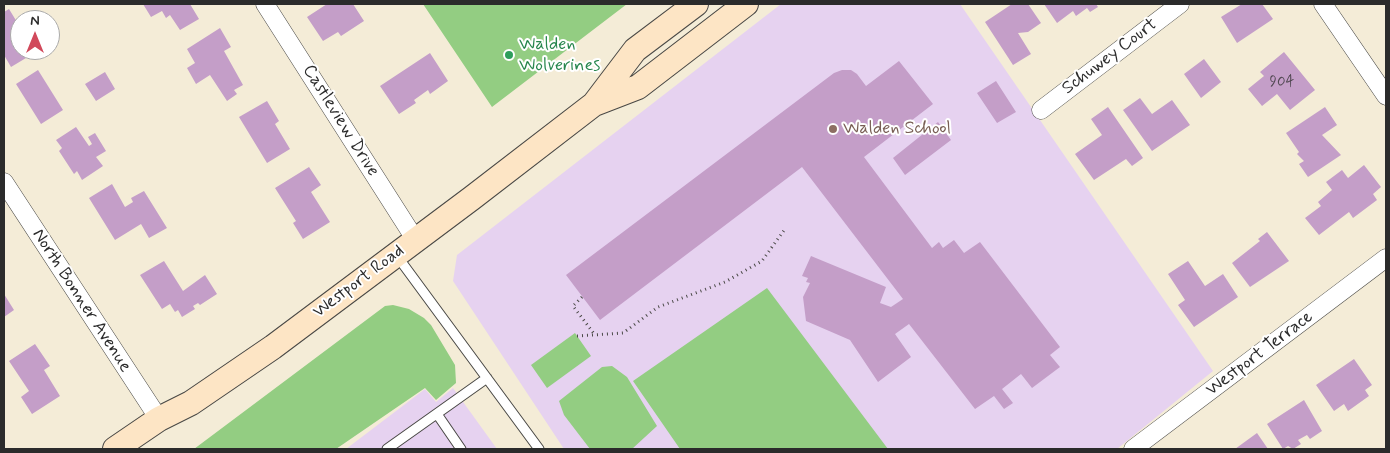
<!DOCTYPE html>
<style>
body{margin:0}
#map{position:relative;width:1390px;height:453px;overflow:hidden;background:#f4ecd7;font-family:Mynerve,sans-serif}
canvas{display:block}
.frame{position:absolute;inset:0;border:5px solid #2b2b2b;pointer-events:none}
.north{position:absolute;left:10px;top:10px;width:50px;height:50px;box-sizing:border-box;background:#fff;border:1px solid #aaa;border-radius:50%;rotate:0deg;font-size:14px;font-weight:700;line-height:20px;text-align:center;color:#2b2b2b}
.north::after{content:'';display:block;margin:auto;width:18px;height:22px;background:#d1495b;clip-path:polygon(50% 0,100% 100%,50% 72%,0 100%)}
</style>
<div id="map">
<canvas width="1390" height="453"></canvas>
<div class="frame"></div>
<div class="north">N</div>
</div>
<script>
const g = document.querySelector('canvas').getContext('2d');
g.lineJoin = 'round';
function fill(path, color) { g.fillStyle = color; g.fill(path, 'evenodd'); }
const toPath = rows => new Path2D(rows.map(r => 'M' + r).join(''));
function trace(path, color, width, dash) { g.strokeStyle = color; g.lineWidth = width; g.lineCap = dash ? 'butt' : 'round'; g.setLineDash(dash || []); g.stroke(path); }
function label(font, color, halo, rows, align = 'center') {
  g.font = font + ' Mynerve,sans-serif'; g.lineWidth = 4; g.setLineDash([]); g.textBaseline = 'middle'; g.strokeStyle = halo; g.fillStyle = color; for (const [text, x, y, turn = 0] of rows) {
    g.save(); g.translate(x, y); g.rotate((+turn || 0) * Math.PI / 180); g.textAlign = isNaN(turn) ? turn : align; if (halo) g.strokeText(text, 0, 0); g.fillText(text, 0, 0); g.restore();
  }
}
fill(toPath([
 [781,4,960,4,1213,371,1117,449,564,449,453,281,457,255],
 [453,388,497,449,346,449,425,389,436,402]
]), '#e6d2f0');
fill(toPath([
 [423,4,627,4,492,107],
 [767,288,888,449,680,449,633,381],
 [393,305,409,309,424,318,431,325,455,365,456,383,436,400,425,388,336,449,194,449,385,306],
 [575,333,591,356,547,388,531,365],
 [612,366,627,377,657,426,632,449,590,449,564,415,559,401,602,367]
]), '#93cd82');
fill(toPath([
 [143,4,190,4,199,19,180,30,170,15,166,18,162,11,151,17],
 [327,4,353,4,364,21,341,36,338,32,323,41,307,17],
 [1012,4,1028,4,1041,23,1028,32,1018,33,1031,54,1013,65,985,22],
 [1044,4,1096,4,1098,7,1090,12,1087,8,1076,16,1073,11,1057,23],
 [1242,4,1262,4,1273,19,1237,43,1221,17],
 [9,9,20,27,20,50,36,52,11,67,4,55,4,12],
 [220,28,231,47,224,51,243,85,234,90,237,94,227,101,210,75,196,84,187,68,195,63,187,49],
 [1284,52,1315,90,1290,110,1277,94,1262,106,1248,89,1264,76,1260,72],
 [430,53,448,81,430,94,428,90,414,100,416,103,399,114,380,86],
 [1204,59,1221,82,1201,98,1184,74],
 [899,61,933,104,864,157,932,248,939,242,943,248,954,240,964,253,980,242,1060,347,1050,355,1060,367,1032,388,1021,374,1002,389,1013,403,1004,409,994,396,975,409,909,324,895,334,911,357,878,382,850,340,806,321,803,297,810,283,806,282,808,278,802,276,811,256,886,287,880,303,891,307,903,299,802,167,600,320,566,275,834,73,842,70,851,70,857,74,866,86],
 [38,70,63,110,41,124,16,84],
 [105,72,115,89,96,101,85,84],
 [996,81,1016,112,997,123,977,93],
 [1140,98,1152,114,1172,100,1190,125,1152,151,1123,110],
 [267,101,279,121,275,124,290,149,267,163,239,117],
 [1108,107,1143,158,1132,166,1126,159,1094,180,1075,154,1102,135,1091,119],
 [1325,107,1337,125,1322,135,1341,155,1308,177,1299,164,1304,161,1297,154,1299,152,1286,133],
 [938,122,951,140,905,175,893,158],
 [76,127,89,146,92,144,88,137,95,133,106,151,96,157,103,166,82,180,77,171,74,174,59,151,62,148,56,140],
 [1364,165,1381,187,1373,194,1377,200,1353,218,1349,212,1319,235,1305,218,1321,206,1318,202,1332,190,1326,182,1342,170,1348,178],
 [309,167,321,185,311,192,330,222,303,239,293,223,296,221,275,188],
 [112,184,125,207,133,202,131,198,144,191,167,228,149,238,141,224,115,240,89,198],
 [1267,232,1289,261,1250,287,1232,263,1260,241,1258,239],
 [164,261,183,291,205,275,217,294,200,305,198,303,193,306,195,309,182,317,178,310,175,312,170,304,162,309,140,275],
 [1188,261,1205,286,1223,274,1238,297,1194,327,1178,305,1185,300,1168,274],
 [4,294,14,310,4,317],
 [35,344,50,366,44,370,60,396,32,414,21,397,29,391,9,361],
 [1354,359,1372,385,1365,390,1369,396,1348,411,1344,404,1334,411,1316,385],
 [1304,400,1322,431,1310,439,1307,435,1298,440,1301,444,1293,449,1288,446,1283,449,1267,424],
 [1257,433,1268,449,1235,449]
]), '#c49ec8');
const lane = toPath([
 [397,256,539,449],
 [437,414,461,449],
 [387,449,487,378]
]);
const street = toPath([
 [265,4,415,239],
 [1323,4,1386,96],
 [1041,110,1180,4],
 [4,182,159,419],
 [1133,449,1386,258]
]);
const secondary = toPath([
 [594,104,638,87,746,4],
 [115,449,159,419,191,403,273,347,472,198,594,104,635,50,696,4]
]);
trace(lane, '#494845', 11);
trace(street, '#494845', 19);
trace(secondary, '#494845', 26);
trace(toPath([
 [582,297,573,306,595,335],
 [577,336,623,333,658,307,725,282,762,261,785,229]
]), '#494845', 3, [1, 4]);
trace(lane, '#fff', 9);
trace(street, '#fff', 18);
trace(secondary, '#fde5c5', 24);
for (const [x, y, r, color] of [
 [509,55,5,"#2e9e5b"],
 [833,129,5,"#8d6e63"]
]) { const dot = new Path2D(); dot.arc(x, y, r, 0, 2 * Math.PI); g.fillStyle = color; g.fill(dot); trace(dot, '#fff', 2); }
label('15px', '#514852', null, [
 ["904",1282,83]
]);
label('18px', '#27864d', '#fff', [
 ["Walden",519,45],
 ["Wolverines",519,66]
], 'left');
label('18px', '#2b2b2b', '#fff', [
 ["Schuwey Court",1110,57,-37],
 ["Castleview Drive",340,121,58],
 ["Westport Road",359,282,-37],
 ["North Bonner Avenue",81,301,57],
 ["Westport Terrace",1260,354,-37]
]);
label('18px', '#785e54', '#fff', [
 ["Walden School",843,129]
], 'left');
</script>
